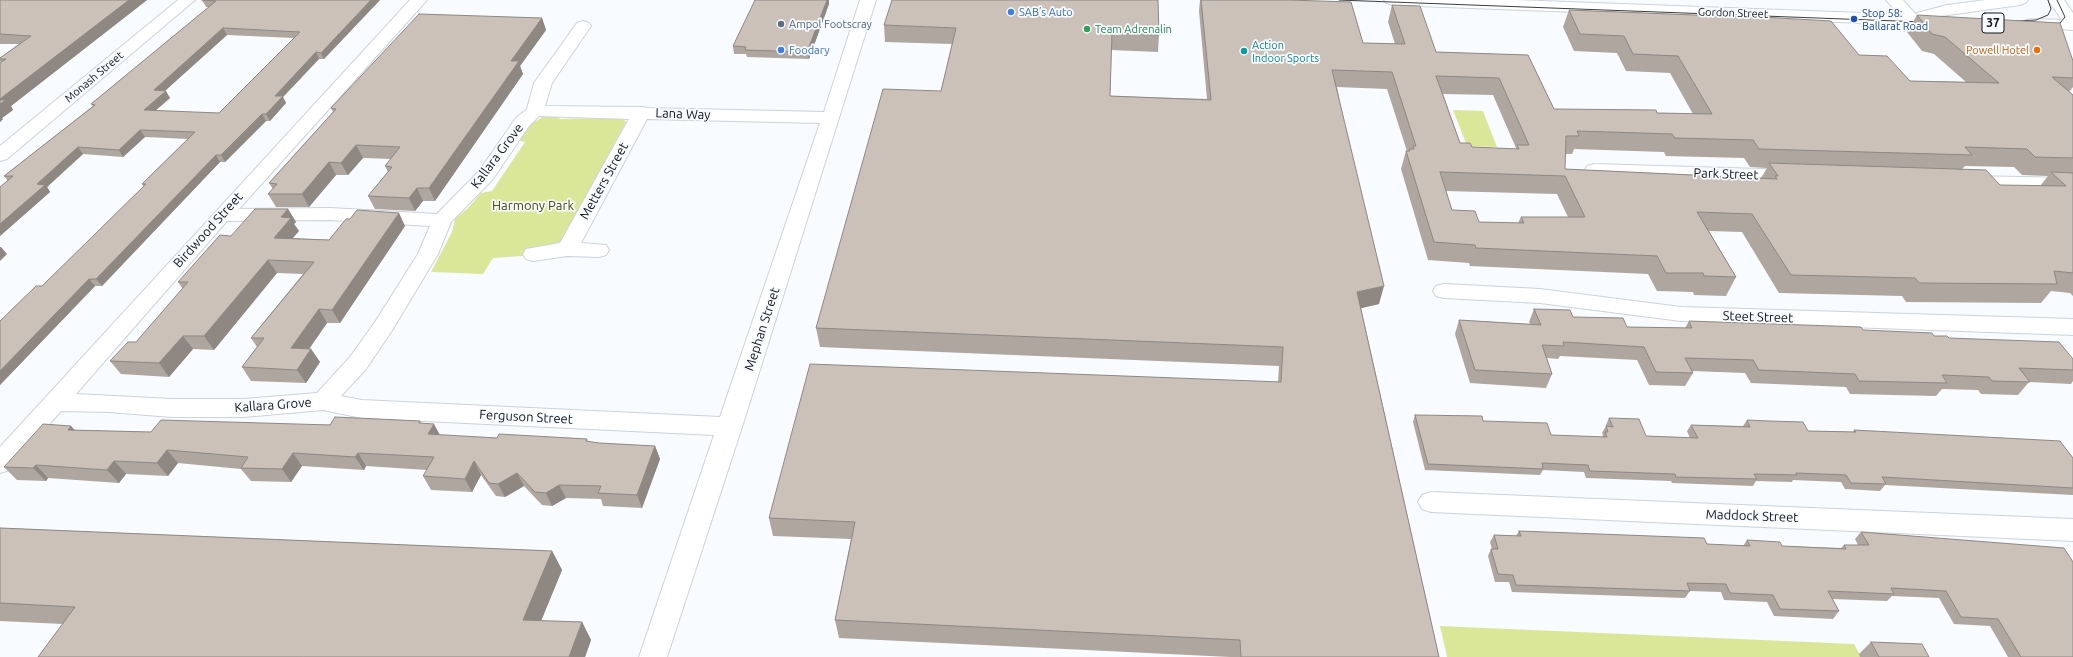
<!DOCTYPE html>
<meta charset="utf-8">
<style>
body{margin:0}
canvas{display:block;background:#f8fbff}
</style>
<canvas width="2073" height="657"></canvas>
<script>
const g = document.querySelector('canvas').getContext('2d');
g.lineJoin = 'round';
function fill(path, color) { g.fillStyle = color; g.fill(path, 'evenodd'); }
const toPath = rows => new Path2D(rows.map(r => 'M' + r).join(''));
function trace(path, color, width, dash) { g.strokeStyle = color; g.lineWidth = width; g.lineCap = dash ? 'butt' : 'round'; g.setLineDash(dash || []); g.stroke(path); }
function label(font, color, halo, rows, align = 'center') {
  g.font = font + ' Ubuntu,sans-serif'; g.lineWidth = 3.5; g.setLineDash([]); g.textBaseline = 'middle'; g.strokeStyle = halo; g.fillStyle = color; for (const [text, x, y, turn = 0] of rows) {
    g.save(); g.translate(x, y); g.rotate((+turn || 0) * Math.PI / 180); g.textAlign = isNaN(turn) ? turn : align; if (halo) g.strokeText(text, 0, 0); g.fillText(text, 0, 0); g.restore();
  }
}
fill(toPath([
 [1453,110,1483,111,1497,147,1467,146],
 [603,114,620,116,626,122,560,244,536,248,523,256,493,258,483,274,431,272,452,232,455,219,469,207,481,193,492,191,525,142,517,140,527,126,543,117,558,116,560,119,599,118],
 [1440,626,1854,644,1861,657,1447,657]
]), '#dae799');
const minor = toPath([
 [178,0,195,0,7,159,0,161,0,146,178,0],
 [410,0,427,0,239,209,330,208,437,214,479,171,516,118,527,109,534,83,577,23,583,21,589,23,591,26,552,83,545,106,642,107,648,108,824,112,860,0,876,0,742,427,667,657,639,657,714,435,362,418,323,410,244,417,172,417,109,412,61,411,9,470,0,473,0,447,410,0],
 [539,116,629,119,560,243,526,249,523,254,526,259,533,261,567,256,599,257,606,255,609,250,606,245,581,243,647,119,820,123,720,417,362,400,341,396,366,369,391,332,438,254,451,222,493,179,529,126,539,116],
 [330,220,430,226,418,254,375,322,350,357,317,393,244,399,172,399,76,394,227,221,330,220],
 [1886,0,1903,0,1921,20,1919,23,1907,23,1886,0],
 [1594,164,1793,170,1800,172,1802,176,1800,180,1793,182,1587,174,1585,170,1587,166,1594,164],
 [1969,176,2073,178,2073,190,1969,188,1962,186,1959,182,1962,178,1969,176],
 [1444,284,1540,289,1681,307,2073,319,2073,335,1681,321,1540,303,1444,298,1436,296,1433,291,1436,286,1444,284],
 [1431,492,2073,519,2073,541,1431,512,1422,509,1418,502,1422,495,1431,492]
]);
const major = toPath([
 [1384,0,1515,0,1916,15,1917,13,1947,5,1986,0,2028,0,2025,3,2020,5,1941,16,1950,18,1952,21,1950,24,1944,26,1392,5,1387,3,1384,0],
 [2030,19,2073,20,2073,30,2024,27,2022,24,2024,21,2030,19]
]);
const highway = toPath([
 [2048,0,2064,0,2073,13,2073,29,2067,27,2048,0]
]);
trace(minor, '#cbd3dc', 2);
trace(major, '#cbd3dc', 2);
trace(highway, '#cbd3dc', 2);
fill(minor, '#fff');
fill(major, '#fff');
fill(highway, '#fff');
trace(toPath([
 [1339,0,1923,22],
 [2018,21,2036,20,2048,15,2051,9,2048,0],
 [2049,26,2060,23,2065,17,2057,0]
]), '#3a3d40', 1);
fill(toPath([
 [0,0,147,0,11,106,13,110,2,118,3,119,0,122,0,63,1,63,0,61,0,58,19,44,0,44],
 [202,0,380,0,324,59,319,59,283,97,286,103,270,121,266,121,225,162,220,162,102,286,95,286,0,385,0,321,42,286,78,252,144,187,142,184,188,139,145,137,123,157,83,154,47,187,50,192,0,236,0,187,8,181,4,176,93,106,91,104,209,7,206,7],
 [227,35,294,38,219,113,155,111,170,98,165,91],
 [1200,0,1288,0,1363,43,1395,44,1388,22,1392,5,1436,52,1528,55,1554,109,1558,110,1693,114,1670,73,1626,71,1617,53,1574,51,1563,27,1569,10,1743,17,1744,16,1859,55,1910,81,1966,82,1934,54,1922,51,1907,32,1917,15,2073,61,2073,87,2069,92,2073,95,2073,296,2070,293,2051,291,2041,303,1906,302,1902,296,1779,293,1742,232,1709,231,1736,277,1726,296,1694,295,1693,292,1657,291,1648,274,1470,266,1469,263,1428,260,1401,169,1406,151,1407,151,1387,89,1337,87,1379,304,1361,308,1439,657,1230,657,839,638,835,620,851,539,773,536,769,518,1278,382,1279,366,820,347,816,328,941,91,952,44,885,42,884,25,1159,35,1158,52,1111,50,1110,96,1207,99,1199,11],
 [1443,94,1493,95,1516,148,1516,149,1472,147,1460,143],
 [1574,149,1664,152,1666,156,1744,158,1750,167,1767,168,1761,178,1565,169,1565,154,1572,154],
 [1965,166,2014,167,2022,175,2048,176,2040,186,2000,185,1962,169],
 [1446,191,1557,194,1568,217,1521,217,1518,223,1479,222,1452,210],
 [829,4,809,59,747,57,746,54,734,54,733,46],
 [542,18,546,30,520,66,523,74,435,201,423,201,415,211,375,209,368,196,388,172,385,166,391,159,363,158,348,175,336,175,309,207,276,207,268,194,273,189,269,183,333,112,331,108],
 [288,209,296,222,294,224,299,231,292,238,329,240,405,226,340,323,327,323,309,349,311,349,320,362,306,383,251,381,242,367,257,347,251,338,303,274,277,273,214,350,193,349,169,377,121,374,110,361,136,342,183,289,178,282,231,236],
 [1534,309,1573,317,1627,327,1685,328,1689,321,1863,330,1934,336,2073,359,2073,381,2071,384,2029,382,2018,395,1981,394,1978,390,1942,389,1936,396,1850,394,1846,387,1751,383,1745,373,1692,371,1693,373,1685,386,1649,385,1637,360,1560,356,1558,359,1547,358,1552,374,1546,388,1470,383,1455,334,1459,320,1530,324,1529,322],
 [1415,415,1483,421,1551,435,1602,437,1603,435,1602,433,1606,426,1606,427,1606,425,1609,418,1646,436,1690,438,1687,431,1691,425,1743,426,1747,420,1808,431,1853,432,1854,430,2073,458,2073,495,1885,485,1880,491,1845,489,1841,482,1793,480,1792,482,1756,481,1753,486,1672,483,1671,481,1586,478,1584,472,1543,470,1540,475,1425,470,1413,422],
 [420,421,421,423,439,435,497,438,587,439,588,442,599,443,655,446,660,459,642,508,603,506,601,499,566,498,552,506,542,505,524,486,505,497,496,496,481,475,472,492,431,490,423,476,427,470,366,466,364,470,302,466,291,482,251,481,241,469,178,463,168,476,126,474,119,483,48,478,46,481,17,480,4,467,75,430,151,432],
 [0,528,552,551,562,570,541,621,582,622,591,640,585,657,38,657,63,624,0,621],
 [1519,531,1707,544,1743,546,1747,540,1782,546,1841,548,1844,545,1858,545,1855,539,1861,532,2073,657,2008,657,1990,626,1954,624,1939,598,1892,596,1887,601,1832,599,1839,611,1833,619,1774,616,1767,602,1724,600,1721,592,1690,591,1685,598,1512,592,1509,582,1495,582,1488,556,1491,549,1492,549,1490,542,1494,535,1516,536],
 [1871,642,1929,657,1860,657,1859,654]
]), '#afa69f');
fill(toPath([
 [129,0,147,0,11,106,13,110,2,118,3,119,0,122,0,99],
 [371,0,380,0,324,59,321,53],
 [827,0,829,0,829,4,809,59,807,52],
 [542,18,546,30,520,66,523,74,435,201,429,188,511,61],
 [223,28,227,35,158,97,154,90],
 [316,52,319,59,283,97,286,103,270,121,266,114,275,96],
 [166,91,170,98,148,117,144,110],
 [262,114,266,121,225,162,221,155],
 [140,130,145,137,123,157,119,150],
 [356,145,363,158,348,175,341,163],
 [78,147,83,154,47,187,50,192,0,236,0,224,37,184],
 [216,155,220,162,102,286,96,279],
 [329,162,336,175,309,207,302,194],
 [417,188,423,201,415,211,409,198],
 [288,209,296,222,294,224,299,231,282,251,274,238,281,217],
 [399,213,405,226,340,323,332,310],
 [0,247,1,247,7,254,0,261],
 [268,260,277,273,214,350,204,336],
 [89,279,95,286,0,385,0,371],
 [1384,286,1379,304,1353,310,1357,292],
 [319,309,327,323,300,362,291,348],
 [183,336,193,349,169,377,159,363],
 [311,349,320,362,306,383,297,370],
 [434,424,441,437,428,434],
 [71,426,83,439,68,430],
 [655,446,660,459,642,508,637,495],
 [167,450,178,463,168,476,157,463],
 [293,453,302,466,291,482,282,469],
 [358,453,366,466,364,470,355,457],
 [114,461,126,474,119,483,107,470],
 [474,461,481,475,472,492,465,479],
 [36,465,48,478,46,481,33,468],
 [517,473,524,486,505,497,498,484],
 [559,485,566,498,552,506,546,493],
 [552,551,562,570,534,638,523,620],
 [582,622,591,640,585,657,569,657]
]), '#8e8782');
const building = toPath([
 [0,0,129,0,0,99,0,63,6,59,0,59,0,58,31,36,0,34,0,0],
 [202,0,371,0,321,53,316,52,275,96,283,96,266,114,262,114,221,155,216,155,96,279,89,279,0,371,0,321,36,286,42,286,146,184,142,184,195,132,140,130,119,150,78,147,37,184,45,185,0,224,0,187,13,176,4,176,95,105,91,104,216,1,202,0],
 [223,28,300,32,219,113,144,110,166,91,154,90,223,28],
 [755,0,827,0,807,52,745,50,746,47,733,46,755,0],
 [892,0,1158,0,1159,35,1112,33,1110,96,1211,100,1201,0,1288,0,1351,2,1363,43,1405,44,1392,5,1420,6,1436,52,1528,55,1554,109,1656,110,1657,113,1712,114,1678,56,1633,54,1624,36,1580,34,1569,10,1745,17,1744,16,1831,21,1859,55,1887,56,1910,81,1999,83,1945,37,1932,34,1917,15,2060,23,2073,61,2073,78,2052,77,2073,95,2073,158,2035,157,2027,149,1965,147,1972,155,1759,149,1753,140,1675,138,1672,134,1577,131,1579,136,1566,136,1565,169,1777,179,1775,176,1778,176,1769,163,1986,170,2000,185,2066,186,2051,172,2073,173,2073,273,2054,271,2057,284,1919,283,1915,278,1791,275,1752,214,1697,212,1736,277,1704,276,1703,273,1666,273,1657,256,1476,248,1475,245,1434,242,1406,151,1410,151,1409,149,1414,149,1413,146,1416,146,1392,72,1332,70,1384,286,1357,292,1439,657,1241,657,1240,640,835,620,855,522,769,518,810,364,1281,382,1283,347,816,328,883,89,941,91,956,28,884,25,892,0],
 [1436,76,1499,78,1529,145,1517,145,1519,149,1472,147,1470,143,1460,143,1436,76],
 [1440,172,1565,176,1585,217,1521,217,1524,223,1479,222,1475,211,1452,210,1440,172],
 [419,14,542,18,511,61,519,61,429,188,417,188,409,198,368,196,392,167,385,166,400,147,356,145,341,163,329,162,302,194,268,194,277,184,269,183,336,109,331,108,419,14],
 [0,100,6,100,0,104,0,100],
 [255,209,288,209,281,217,291,218,274,238,329,240,346,219,350,219,357,210,399,213,332,310,319,309,291,348,311,349,297,370,242,367,264,338,251,338,314,262,268,260,204,336,183,336,159,363,110,361,128,342,136,342,188,282,178,282,220,235,231,236,255,209],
 [1534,309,1570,310,1573,317,1623,318,1627,327,1692,328,1689,321,1861,327,1863,330,1932,333,1934,336,1947,336,1949,338,2059,342,2073,359,2073,370,2019,368,2030,382,1992,381,1989,377,1942,375,1947,383,1859,381,1855,374,1759,370,1753,360,1685,358,1693,373,1656,372,1644,347,1563,342,1564,346,1542,345,1552,374,1475,370,1459,320,1541,325,1534,309],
 [1415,415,1482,416,1483,421,1547,423,1551,435,1607,437,1605,432,1608,432,1606,426,1613,427,1609,418,1639,419,1646,436,1698,438,1691,425,1750,427,1747,420,1769,421,1803,422,1808,431,1856,432,1854,430,2060,441,2073,458,2073,488,1882,477,1886,484,1851,483,1846,475,1796,473,1797,475,1754,474,1757,479,1676,477,1675,474,1590,471,1588,465,1542,463,1543,469,1428,464,1415,415],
 [335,417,420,421,419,423,434,424,428,434,497,438,499,434,587,439,586,441,599,443,655,446,637,495,598,493,601,486,559,485,546,493,535,492,517,473,498,484,489,483,474,461,465,479,423,476,434,457,358,453,355,457,293,453,282,469,241,468,248,457,167,450,157,463,114,461,107,470,36,465,33,468,4,467,43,424,71,426,68,430,151,432,161,420,330,425,335,417],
 [0,528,552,551,523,620,582,622,569,657,38,657,75,607,0,603,0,528],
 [1519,531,1704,538,1707,544,1750,546,1747,540,1780,542,1782,546,1846,549,1844,545,1869,545,1861,532,2064,548,2073,562,2073,657,2021,657,1998,619,1961,617,1946,591,1891,588,1894,594,1828,591,1839,611,1780,609,1773,595,1730,593,1726,584,1687,583,1690,591,1516,585,1513,575,1498,574,1491,549,1498,549,1494,535,1521,536,1519,531],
 [1871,642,1922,644,1929,657,1879,657,1871,642]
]);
fill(building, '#cbc1b9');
trace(building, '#8e8782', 1);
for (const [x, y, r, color] of [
 [1011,12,4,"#3f7fe0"],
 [1854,19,4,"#1a4fb4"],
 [781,24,4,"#5c6f8a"],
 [1087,29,4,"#2e9e5b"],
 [781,50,4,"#3f7fe0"],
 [2037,50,4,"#e8710a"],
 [1244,51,4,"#0f9aa8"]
]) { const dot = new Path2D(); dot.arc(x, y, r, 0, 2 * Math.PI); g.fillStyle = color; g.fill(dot); trace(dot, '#f8fbff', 1.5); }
label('11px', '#366cbe', '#f8fbff', [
 ["SAB’s Auto",1019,12],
 ["Foodary",789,50]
], 'left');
label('11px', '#131619', '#f8fbff', [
 ["Gordon Street",1733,13,2],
 ["Monash Street",94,77,-40]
]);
label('11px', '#164399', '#f8fbff', [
 ["Stop 58:",1862,13],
 ["Ballarat Road",1862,26]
], 'left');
label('11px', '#4e5e75', '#f8fbff', [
 ["Ampol Footscray",789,24]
], 'left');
label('11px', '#27864d', '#f8fbff', [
 ["Team Adrenalin",1095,29]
], 'left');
label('11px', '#0d838f', '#f8fbff', [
 ["Action",1252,45],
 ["Indoor Sports",1252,58]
], 'left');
label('11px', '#c56008', '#f8fbff', [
 ["Powell Hotel",2029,50]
], 'right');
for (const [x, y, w] of [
 [1993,23,22]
]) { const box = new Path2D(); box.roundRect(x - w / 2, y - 10, w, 20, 3); g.fillStyle = '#f8fbff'; g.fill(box); trace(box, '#131619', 1); }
label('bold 12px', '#131619', null, [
 ["37",1993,23]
]);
label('13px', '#131619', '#f8fbff', [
 ["Lana Way",683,114,2],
 ["Kallara Grove",497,156,-53],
 ["Park Street",1726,174,2],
 ["Metters Street",604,181,-61],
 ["Birdwood Street",208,230,-48],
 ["Steet Street",1758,317,2],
 ["Mephan Street",762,329,-72],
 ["Kallara Grove",273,405,-4],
 ["Ferguson Street",526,417,3],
 ["Maddock Street",1752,516,2]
]);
label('13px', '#444b05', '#f8fbff', [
 ["Harmony Park",533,206]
]);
</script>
